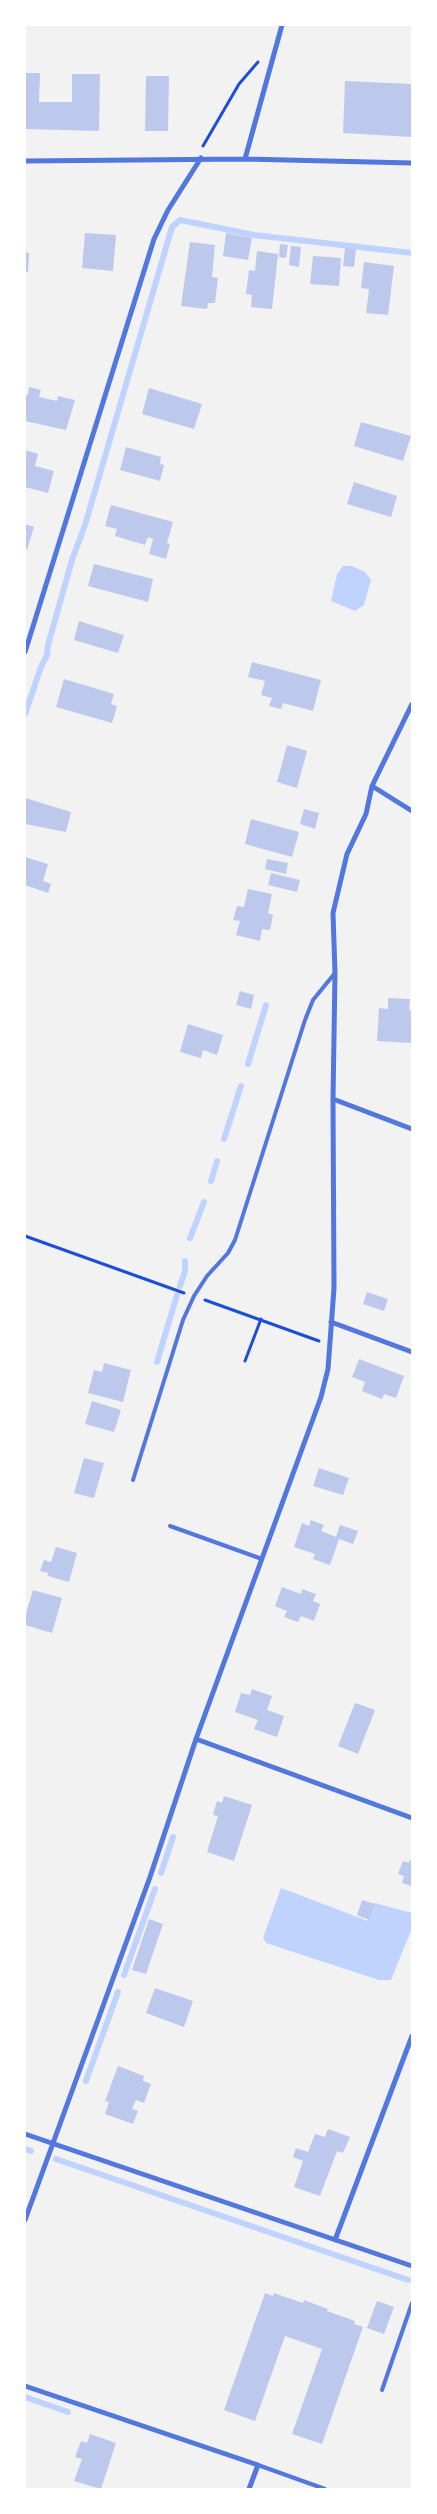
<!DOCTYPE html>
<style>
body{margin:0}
#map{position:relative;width:437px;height:2514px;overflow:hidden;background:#f2f2f2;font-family:Commissioner,sans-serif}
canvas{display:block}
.frame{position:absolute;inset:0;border:26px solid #fff;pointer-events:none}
</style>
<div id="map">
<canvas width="437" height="2514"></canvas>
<div class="frame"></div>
</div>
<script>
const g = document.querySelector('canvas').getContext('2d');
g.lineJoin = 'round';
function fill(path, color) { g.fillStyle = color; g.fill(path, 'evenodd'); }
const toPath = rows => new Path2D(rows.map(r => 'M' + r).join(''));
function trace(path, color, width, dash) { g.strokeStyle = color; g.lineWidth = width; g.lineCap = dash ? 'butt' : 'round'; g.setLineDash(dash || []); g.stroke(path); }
fill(toPath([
 [343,566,352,566,365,572,371,580,364,605,355,611,331,601,337,574],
 [281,1888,368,1921,375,1903,412,1913,412,1928,391,1980,379,1980,266,1943,263,1938]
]), '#bfd3fe');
trace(toPath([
 [25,714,41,667,47,655,48,645,72,560,85,525,172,227,180,220,254,235,412,253],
 [248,1064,266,1005],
 [224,1139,241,1086],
 [211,1181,217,1161],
 [190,1238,204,1202],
 [180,1286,185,1271,185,1261],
 [157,1362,177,1295],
 [161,1873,173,1837],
 [124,1975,155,1889],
 [86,2081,118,1992],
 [25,2149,31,2151],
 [56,2159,408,2280],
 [25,2397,68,2412]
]), '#bfd3fe', 6);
fill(toPath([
 [25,73,40,73,39,102,72,102,72,74,100,74,99,131,25,129],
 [146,76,169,76,168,131,145,131],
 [345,81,412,84,412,137,343,133],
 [85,233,116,235,113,271,82,268],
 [226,233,252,238,248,260,223,256],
 [190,242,215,245,212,277,218,278,215,303,208,303,207,309,181,306],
 [280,244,288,245,286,258,279,257],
 [291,246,301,247,299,267,289,265],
 [345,248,356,249,354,267,343,266],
 [257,251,278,254,272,309,251,307,252,295,246,294,249,270,255,271],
 [25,252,29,253,28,272,25,272],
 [313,256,341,258,339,286,310,284],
 [364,262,394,266,388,315,366,313,369,289,361,288],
 [29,387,41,390,39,397,57,401,58,396,75,400,66,430,25,421,25,394,28,395],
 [149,388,202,404,194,429,142,414],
 [361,422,411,436,403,461,354,446],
 [126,447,161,457,160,464,164,465,160,481,120,470],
 [25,450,38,454,35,466,54,471,48,493,25,487],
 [354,482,397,496,391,517,347,504],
 [111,505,173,522,167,543,170,544,166,559,149,554,153,539,148,537,145,545,115,536,117,529,105,526],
 [25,524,34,527,27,550,25,549],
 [94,564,153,579,148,602,88,586],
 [79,621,124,635,118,653,74,640],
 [252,662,321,680,313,711,283,703,281,709,269,706,272,698,261,695,265,681,248,677],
 [64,679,114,694,111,704,117,706,112,723,56,707],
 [287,745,307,751,297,788,277,782],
 [25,798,71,812,66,832,25,824],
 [304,809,319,813,315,829,300,824],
 [251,819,299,832,292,857,245,844],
 [25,857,48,864,43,881,51,884,48,893,25,885],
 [267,859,288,863,286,874,265,869],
 [271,873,300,880,297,892,268,885],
 [248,889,272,894,268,913,273,915,270,930,262,929,260,941,236,935,240,921,233,920,237,906,244,907],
 [240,991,254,995,251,1009,236,1005],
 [388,998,410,999,409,1010,412,1010,412,1043,377,1041,379,1008,388,1009],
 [188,1024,223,1035,217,1055,203,1050,201,1058,180,1052],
 [367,1292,388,1299,384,1311,363,1304],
 [359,1359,404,1376,396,1398,384,1394,382,1399,362,1391,365,1382,352,1377],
 [104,1363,131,1370,123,1402,88,1393,94,1370,102,1372],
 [92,1401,121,1410,114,1432,85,1424],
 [84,1458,104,1463,94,1498,74,1493],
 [319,1468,349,1478,343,1495,313,1486],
 [311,1520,324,1525,321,1531,336,1537,340,1525,358,1531,353,1544,339,1539,330,1565,313,1559,315,1554,294,1547,302,1523,309,1526],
 [56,1547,77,1553,69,1582,48,1576,48,1573,40,1571,44,1560,51,1562],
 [282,1587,301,1594,302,1589,316,1594,313,1601,320,1604,314,1621,301,1616,298,1622,284,1617,287,1611,275,1606],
 [33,1590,62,1598,52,1633,25,1625,25,1617],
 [252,1689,272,1696,267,1710,284,1716,277,1737,254,1729,258,1720,235,1712,241,1693,250,1695],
 [355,1703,375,1710,358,1754,338,1746],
 [224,1796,252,1805,234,1861,207,1852,218,1816,213,1815,217,1801,222,1803],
 [409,1860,412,1861,412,1886,402,1883,404,1876,398,1874,403,1861,409,1863],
 [362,1900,375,1904,369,1920,357,1915],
 [149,1919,163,1924,146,1974,132,1970],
 [155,1988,193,2001,184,2027,146,2013],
 [118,2066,144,2076,143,2081,151,2084,144,2103,136,2100,132,2109,138,2111,133,2124,105,2114,109,2102,105,2101],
 [328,2129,350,2137,343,2153,337,2151,320,2196,294,2187,303,2161,293,2157,296,2148,308,2152,315,2134,325,2137],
 [265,2293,273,2296,274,2293,303,2303,304,2300,328,2309,327,2311,355,2321,354,2324,363,2327,322,2444,292,2434,322,2349,285,2336,255,2421,224,2410],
 [377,2301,394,2307,384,2334,367,2328],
 [90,2434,116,2443,101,2489,74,2481,82,2459,75,2457,81,2441,87,2443]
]), '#bdc9ec');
trace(toPath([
 [203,146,239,84,258,62],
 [25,1236,184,1293],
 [205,1300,319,1341],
 [245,1361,261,1319]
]), '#1d4ed8', 3);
trace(toPath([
 [133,1480,183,1320,194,1296,207,1276,228,1253,235,1240,305,1020,313,1000,335,973],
 [170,1526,262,1559],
 [382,2390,412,2303],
 [258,2465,325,2489]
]), '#5277de', 4);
trace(toPath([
 [245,159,282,25],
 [25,161,245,159,412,163],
 [25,652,154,239,168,210,201,158],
 [372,786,412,811],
 [333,1099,412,1129],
 [331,1322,412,1352],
 [196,1739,412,1818],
 [25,2134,412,2266],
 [25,2220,150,1877,196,1739,321,1397,328,1369,334,1288,333,1099,335,973,333,913,347,854,366,814,372,786,412,704],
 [335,2240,412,2036],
 [25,2386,258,2465,249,2489]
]), '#5277de', 5);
</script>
